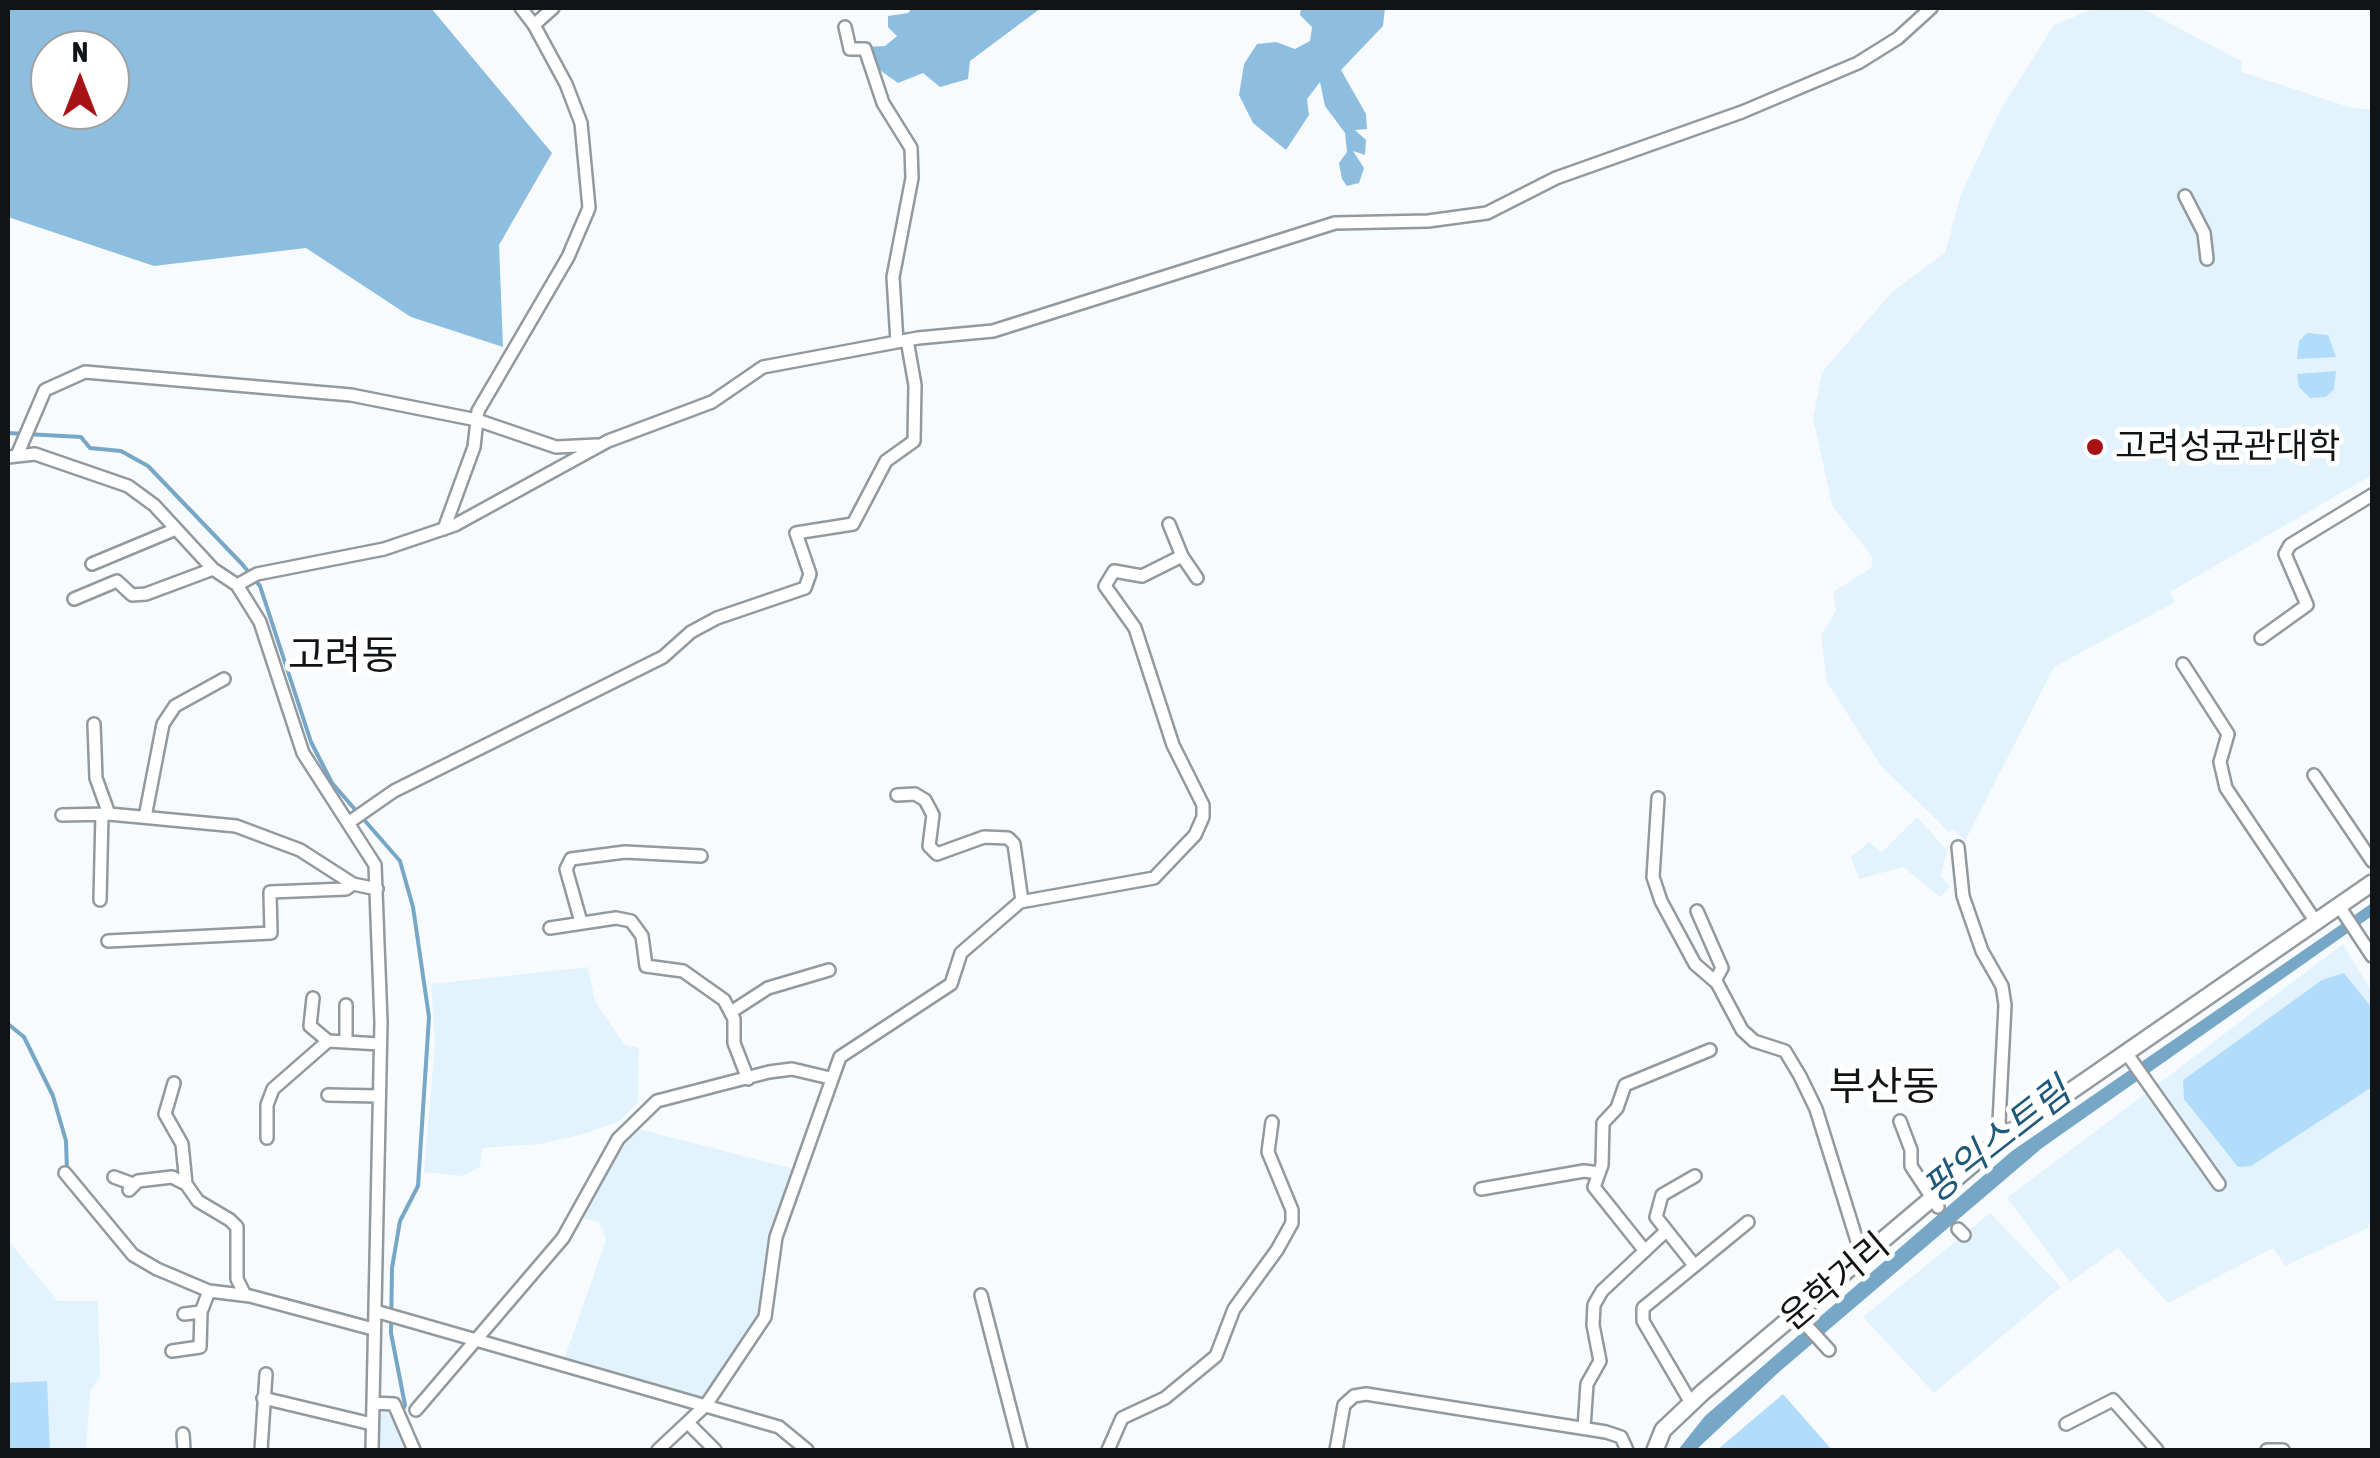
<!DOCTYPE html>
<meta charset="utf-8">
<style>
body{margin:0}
#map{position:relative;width:2380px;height:1458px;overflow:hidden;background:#f8fbfe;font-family:"Asap Condensed",sans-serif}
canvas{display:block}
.frame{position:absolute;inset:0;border:10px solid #111416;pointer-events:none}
.north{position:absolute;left:30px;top:30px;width:100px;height:100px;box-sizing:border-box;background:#fff;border:2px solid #a0a1a2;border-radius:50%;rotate:0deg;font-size:28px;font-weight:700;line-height:40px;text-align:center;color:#111416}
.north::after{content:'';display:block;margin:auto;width:35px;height:45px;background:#a71314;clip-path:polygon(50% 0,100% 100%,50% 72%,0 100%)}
</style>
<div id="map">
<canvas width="2380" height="1458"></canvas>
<div class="frame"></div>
<div class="north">N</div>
</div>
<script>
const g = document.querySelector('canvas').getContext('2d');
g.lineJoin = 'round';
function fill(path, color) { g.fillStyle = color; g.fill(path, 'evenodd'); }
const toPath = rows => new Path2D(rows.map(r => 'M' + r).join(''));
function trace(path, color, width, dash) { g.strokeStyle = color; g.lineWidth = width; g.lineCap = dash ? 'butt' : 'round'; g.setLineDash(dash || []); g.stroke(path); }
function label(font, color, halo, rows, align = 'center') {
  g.font = font + ' "Asap Condensed","Noto Sans KR",sans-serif'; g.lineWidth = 10; g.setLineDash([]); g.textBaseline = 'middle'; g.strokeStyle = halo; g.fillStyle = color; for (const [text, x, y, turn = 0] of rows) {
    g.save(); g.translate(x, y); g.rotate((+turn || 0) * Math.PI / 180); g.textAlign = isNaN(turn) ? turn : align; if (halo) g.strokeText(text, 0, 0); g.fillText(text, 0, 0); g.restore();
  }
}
fill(toPath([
 [2095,8,2141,8,2241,61,2242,72,2349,107,2372,110,2372,475,2170,592,2175,602,2054,667,1965,841,1953,829,1949,832,1881,766,1827,682,1821,635,1836,611,1833,592,1871,568,1873,558,1832,505,1813,418,1822,372,1892,292,1945,253,1961,194,2001,109,2054,25],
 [1917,817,1947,850,1941,876,1950,887,1940,897,1903,867,1859,879,1851,857,1869,842,1882,852],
 [2343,944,2372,992,2372,1214,2368,1228,2285,1266,2273,1248,2168,1303,2118,1248,2070,1282,2007,1198],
 [588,967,595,1001,625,1045,639,1048,638,1102,620,1121,584,1134,540,1144,482,1148,480,1167,463,1176,424,1172,435,1043,431,984],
 [635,1128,798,1170,760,1316,703,1399,564,1359,606,1240,599,1222,581,1218,620,1143],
 [1990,1213,2061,1287,1934,1393,1863,1317],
 [8,1240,58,1301,98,1301,100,1376,90,1392,86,1450,8,1450],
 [392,1409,410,1450,379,1450,376,1415]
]), '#e3f3fe');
fill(toPath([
 [2307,333,2328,335,2336,357,2297,359,2299,341],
 [2336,371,2334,389,2326,397,2310,398,2299,387,2297,374],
 [2344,973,2372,1008,2372,1087,2251,1166,2238,1167,2184,1099,2183,1080,2322,980],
 [47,1381,50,1450,8,1450,8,1383],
 [1783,1394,1832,1450,1717,1450]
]), '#b2ddfa');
fill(toPath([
 [8,8,431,8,552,153,499,245,503,347,411,317,306,248,154,266,8,217],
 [110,50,110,110,50,110,50,50],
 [912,8,1041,8,970,61,968,79,940,87,923,73,898,83,874,66,865,47,885,46,897,36,888,27,888,16,908,13],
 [1301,8,1385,8,1383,26,1341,70,1366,114,1367,129,1355,130,1366,140,1365,155,1353,151,1364,168,1359,183,1347,186,1342,179,1339,163,1347,152,1345,133,1325,106,1320,82,1307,99,1309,115,1286,150,1253,123,1239,95,1244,64,1257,44,1276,42,1295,49,1310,41,1312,27,1300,15]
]), '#8dbedf');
fill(toPath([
 [2372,903,2372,916,2042,1148,1779,1372,1696,1450,1678,1450,1705,1416,2012,1151]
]), '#76a7c7');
trace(toPath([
 [8,433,81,437,90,448,121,451,148,466,242,564,260,586,311,742,332,783,400,861,413,907,429,1017,418,1186,400,1221,392,1268,391,1333,405,1405,402,1411],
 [8,1024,24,1037,53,1096,66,1141,67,1172],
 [284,1299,362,1320]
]), '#76a7c7', 4);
const minor = toPath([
 [521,8,534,25],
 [845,27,850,49,865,49,883,103,911,148,912,178,893,277,897,342],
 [2185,196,2204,233,2207,259],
 [18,453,45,390,85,372,351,395,477,420,556,447,597,445],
 [8,457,35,454,128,486,154,505,213,569,237,585,260,622,303,753,375,865,381,1022,372,1450],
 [444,529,474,447,478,411,568,257,589,208,581,123,566,84,534,25,553,8],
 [1182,556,1197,578],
 [92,564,176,529],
 [237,585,257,574,384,549,455,525,608,441,712,402,763,367,918,338,993,331,1335,223,1428,221,1487,213,1556,178,1742,112,1858,63,1898,38,1931,8],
 [74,599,117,581,132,595,146,594,213,569],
 [2261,638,2307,605,2285,554,2290,545,2372,495],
 [2183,664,2228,734,2220,762,2226,788,2316,922],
 [94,724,96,778,109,814],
 [2314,775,2372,861],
 [897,795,915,794,925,800,933,815,929,846,937,854,984,837,1008,838,1014,844,1022,901],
 [1658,798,1653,877,1661,901,1695,964,1717,983,1742,1030,1754,1041,1785,1051,1800,1076,1816,1109,1863,1260],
 [62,815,109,814,236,826,300,850,353,884,377,889],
 [145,817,163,724,175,706,224,679],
 [348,823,394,791,663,657,691,632,717,618,805,588,810,574,796,533,853,524,886,461,914,441,915,385,907,340],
 [1958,847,1963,896,1982,951,2002,986,2005,1005,1999,1122,2004,1138],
 [100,900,102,814],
 [2339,906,2372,956],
 [1697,911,1722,968,1715,981],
 [581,922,566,869,571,859,625,852,701,856],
 [550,928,616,918,631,921,642,936,646,966,683,971,724,1000,734,1019,734,1043,748,1079],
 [108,941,271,933,270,892,346,889,353,884],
 [313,998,310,1026,328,1041],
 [731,1012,768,988,829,970],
 [346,1042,346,1005],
 [2127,1054,2219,1184],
 [174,1083,165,1114,182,1144,186,1184],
 [328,1095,378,1096],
 [1900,1121,1911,1150,1911,1166,1938,1207],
 [267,1138,267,1105,273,1089,328,1041,380,1044],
 [65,1173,133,1255,157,1269,209,1291,250,1296,373,1329],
 [114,1177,133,1184],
 [1481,1189,1584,1171,1598,1173],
 [129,1190,138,1181,172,1177,186,1184,198,1201,230,1220,237,1227,237,1279,245,1295],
 [1958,1229,1964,1235],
 [1645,1251,1594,1187,1602,1165,1603,1123,1617,1108,1625,1085,1710,1050],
 [1694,1265,1656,1217,1662,1195,1695,1176],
 [981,1295,1021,1450],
 [375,1311,779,1427,807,1450],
 [184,1314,201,1312],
 [1796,1314,1829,1350],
 [172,1351,200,1347,201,1312,209,1291],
 [263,1398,372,1424],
 [373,1403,394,1404,414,1450],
 [1691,1403,1643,1321,1643,1308,1748,1222],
 [416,1410,563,1238,618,1139,657,1101,769,1072,792,1069,830,1078],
 [688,1423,715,1450],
 [2066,1424,2113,1400,2157,1450],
 [1584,1428,1587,1384,1600,1361,1593,1325,1594,1305,1602,1291,1666,1231],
 [183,1434,184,1450],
 [261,1450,266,1374],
 [658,1450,706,1405,765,1317,776,1237,840,1057,951,984,961,953,1020,902,1154,878,1195,835,1203,817,1203,805,1173,745,1135,628,1105,586,1114,571,1142,576,1182,556,1169,524],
 [1108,1450,1122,1418,1165,1398,1216,1356,1234,1309,1277,1250,1292,1223,1292,1210,1268,1152,1272,1122],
 [1336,1450,1344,1405,1354,1396,1366,1394,1606,1432,1621,1437,1627,1450],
 [2267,1450,2283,1450]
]);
const major = toPath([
 [1655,1450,1663,1430,1703,1392,2007,1135,2372,883]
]);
trace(minor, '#929a9f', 16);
trace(major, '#929a9f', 20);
trace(minor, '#fff', 11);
trace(major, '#fff', 15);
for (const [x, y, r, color] of [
 [2095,447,10,"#a71314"]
]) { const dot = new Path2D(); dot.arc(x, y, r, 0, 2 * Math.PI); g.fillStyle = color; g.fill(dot); trace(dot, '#fff', 4); }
label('35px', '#111416', '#fff', [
 ["고려성균관대학",2115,447]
], 'left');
label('35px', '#111416', '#fff', [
 ["운학거리",1835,1282,-40]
]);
label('italic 38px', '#205a7b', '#fff', [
 ["팡익스트림",1997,1141,-38]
]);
label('40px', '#111416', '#fff', [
 ["고려동",343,656],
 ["부산동",1884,1087]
]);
</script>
